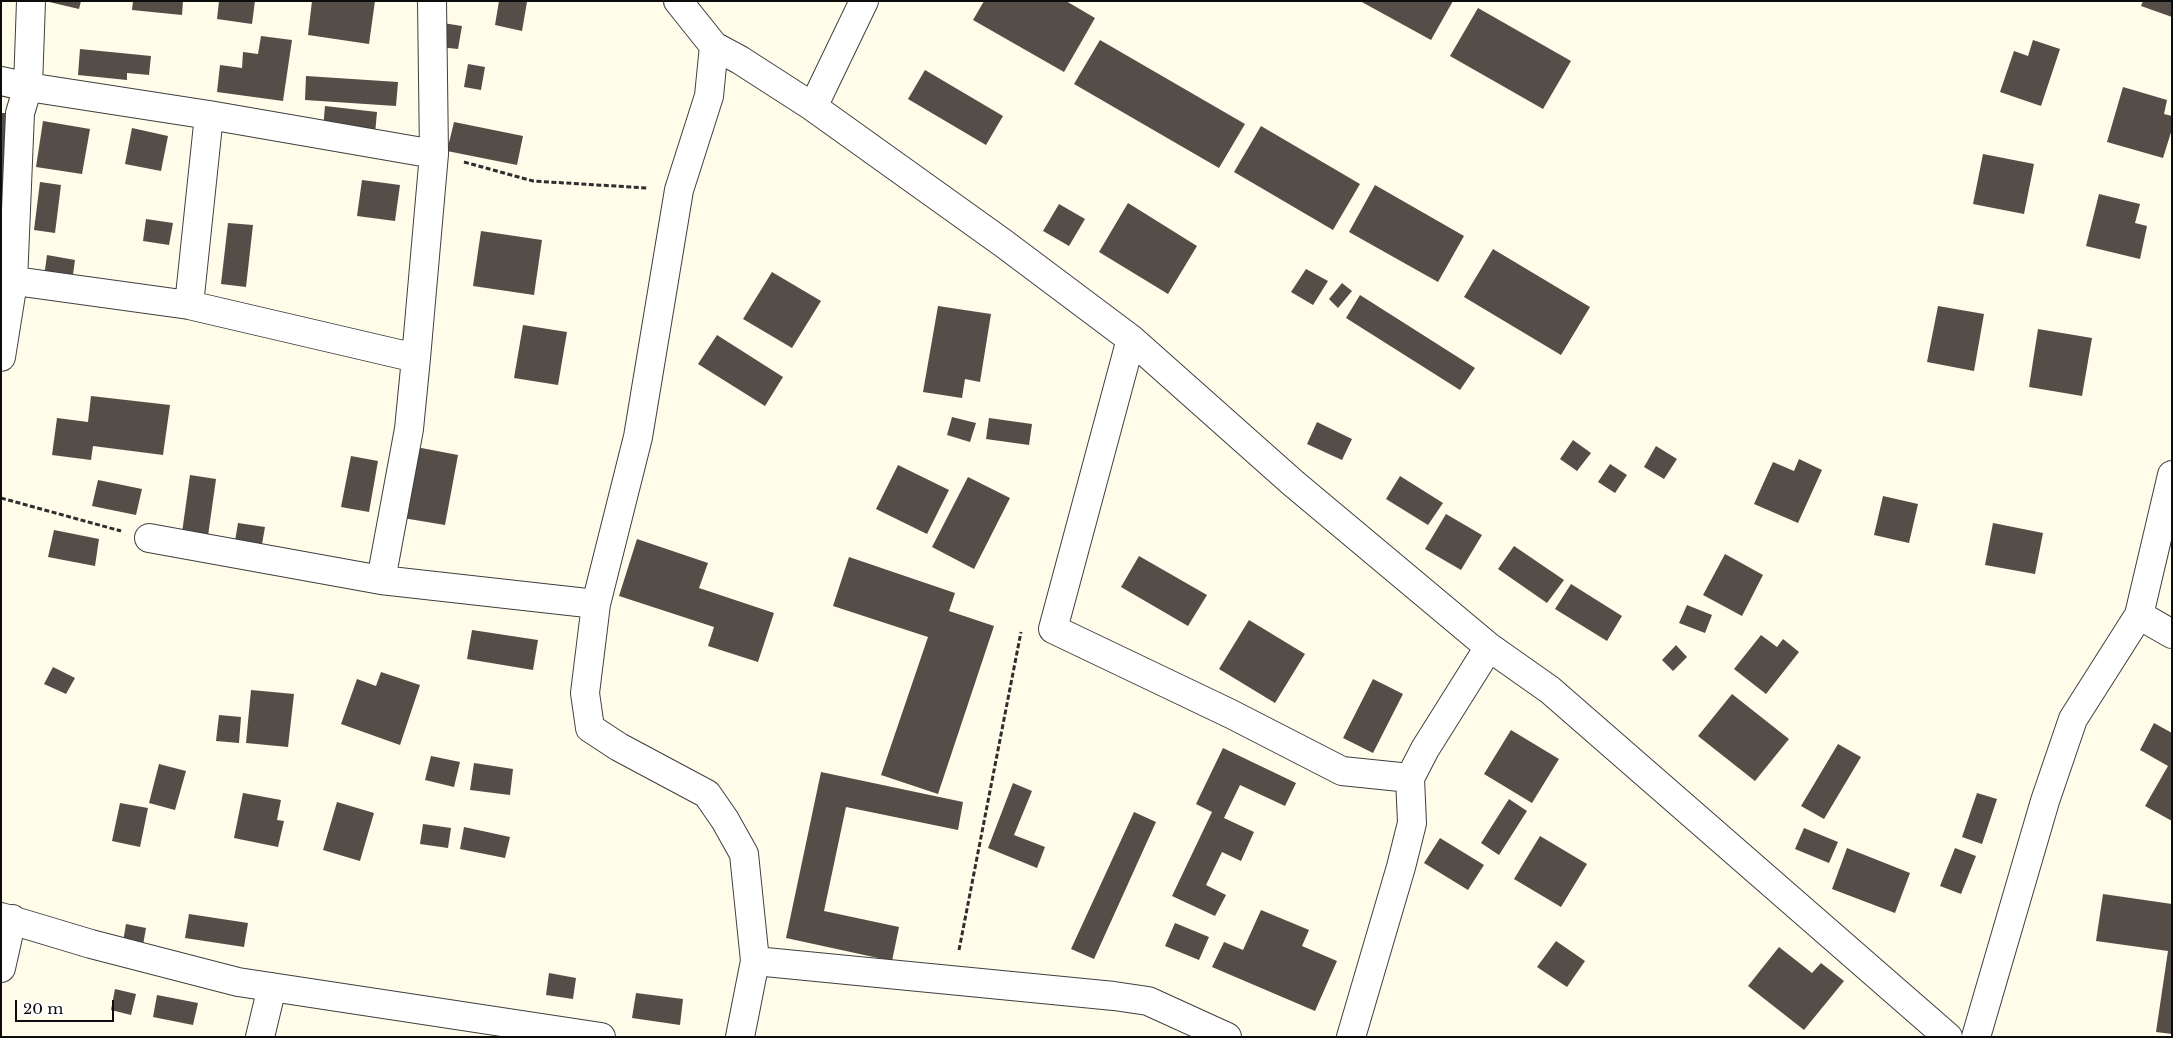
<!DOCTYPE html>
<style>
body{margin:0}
#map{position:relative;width:2173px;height:1038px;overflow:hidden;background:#fffcea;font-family:"Libre Baskerville",serif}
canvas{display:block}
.frame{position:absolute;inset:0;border:2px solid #0c0c0c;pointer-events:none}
.scale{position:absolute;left:15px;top:1000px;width:99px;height:22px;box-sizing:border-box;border:2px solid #0c0c0c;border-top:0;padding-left:6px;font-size:15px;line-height:18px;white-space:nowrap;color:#0c0c0c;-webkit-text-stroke:4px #fff;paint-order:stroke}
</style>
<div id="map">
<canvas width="2173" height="1038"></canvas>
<div class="frame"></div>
<div class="scale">20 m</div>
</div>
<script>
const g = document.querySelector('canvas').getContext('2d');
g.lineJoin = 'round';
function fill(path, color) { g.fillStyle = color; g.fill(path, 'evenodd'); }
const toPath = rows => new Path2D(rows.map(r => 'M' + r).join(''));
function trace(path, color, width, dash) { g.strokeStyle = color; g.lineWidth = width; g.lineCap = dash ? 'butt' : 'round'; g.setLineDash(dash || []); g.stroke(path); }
fill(toPath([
 [45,1,81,1,79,9],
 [133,1,183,1,182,15,132,10],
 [219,1,255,1,252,24,217,19],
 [312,1,375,1,369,44,308,35],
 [499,1,527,2,522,31,495,25],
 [984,1,1066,1,1095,18,1064,72,973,20],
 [1360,1,1453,1,1431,40],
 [2143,1,2172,1,2172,17,2141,6],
 [1478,8,1571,61,1543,109,1450,56],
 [443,23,462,26,458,49,439,47],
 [261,36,292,40,283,101,217,92,220,65,242,68,243,52,258,54],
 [1100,40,1245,124,1219,168,1074,84],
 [2033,40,2060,49,2041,106,2000,92,2014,51,2028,56],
 [80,49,151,56,149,75,127,73,127,80,78,75],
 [468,64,485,67,481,90,464,87],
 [925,70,1003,116,986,145,908,99],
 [306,76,398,82,396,106,305,100],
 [2123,87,2167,100,2164,114,2172,116,2172,129,2163,158,2107,142],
 [325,106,377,112,375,134,323,129],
 [1,113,6,113,3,184,1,184],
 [43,121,90,129,82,174,36,167],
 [454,122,523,136,517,165,447,151],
 [1261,126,1360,184,1333,230,1234,172],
 [132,128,168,136,161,171,125,164],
 [1983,154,2034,164,2024,214,1973,204],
 [362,180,400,185,395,221,357,216],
 [40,182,61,185,55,233,34,230],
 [1375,185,1464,236,1438,282,1349,232],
 [2099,194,2140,204,2135,223,2147,226,2140,259,2086,246],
 [1128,203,1197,246,1168,294,1099,252],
 [1059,204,1085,219,1069,246,1043,231],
 [146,219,173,223,169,245,143,241],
 [228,223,253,225,246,287,221,284],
 [481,231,542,240,534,295,473,286],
 [1493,249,1590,307,1561,355,1464,297],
 [47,255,75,260,72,282,44,277],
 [1306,269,1328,281,1313,305,1291,292],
 [772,272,821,301,792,348,743,319],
 [1342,283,1352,291,1338,308,1329,299],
 [1360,295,1475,368,1460,390,1346,318],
 [938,306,991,314,980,382,965,379,962,398,923,392],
 [1938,306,1984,314,1974,371,1927,362],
 [523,325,567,332,558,385,514,378],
 [2038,329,2092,338,2082,396,2029,387],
 [717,335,783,377,765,406,698,364],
 [91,396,170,405,163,455,93,446,91,460,52,455,57,418,88,422],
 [952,417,976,423,970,442,947,435],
 [989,418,1032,424,1029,445,986,439],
 [1317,422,1352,439,1342,460,1307,444],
 [1573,440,1591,453,1577,471,1560,459],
 [1656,446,1677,459,1664,479,1644,467],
 [416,447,458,455,445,525,403,518],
 [351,456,378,461,369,512,341,507],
 [1799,459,1822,470,1798,523,1754,504,1773,462,1794,471],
 [1610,464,1627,475,1615,493,1598,482],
 [898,465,949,490,927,534,876,509],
 [190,475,216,479,207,543,181,540],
 [1400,476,1443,503,1428,525,1386,499],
 [968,477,1010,498,974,569,932,547],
 [98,480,142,489,136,515,92,506],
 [1883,496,1918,504,1909,543,1874,535],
 [1446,514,1482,535,1461,570,1425,549],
 [238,523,265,527,261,550,234,547],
 [1993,523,2043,533,2035,574,1985,565],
 [54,530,99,539,95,566,48,557],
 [637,539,708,563,699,588,774,613,758,662,708,646,714,627,619,596],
 [1514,546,1564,580,1547,603,1498,569],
 [1725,554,1763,575,1742,616,1703,595],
 [1139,556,1207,595,1188,626,1121,587],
 [849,557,955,593,949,611,994,626,938,794,881,775,928,637,833,606],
 [1571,584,1622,616,1607,641,1555,609],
 [1687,605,1712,615,1705,633,1679,623],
 [1249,620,1305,654,1275,703,1219,669],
 [472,630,538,640,533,670,467,659],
 [1761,635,1777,647,1783,639,1799,652,1766,694,1734,669],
 [1676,645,1687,657,1673,671,1662,660],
 [53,667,75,678,66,694,44,684],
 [381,672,420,685,400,745,341,724,357,679,376,686],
 [1373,679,1403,694,1373,753,1343,738],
 [251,690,294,694,288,747,246,743],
 [1732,694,1789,739,1755,781,1698,736],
 [219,715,241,717,239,743,216,741],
 [2154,723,2172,733,2172,821,2145,806,2168,766,2140,750],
 [1511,730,1559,759,1532,803,1484,774],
 [1838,744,1861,757,1824,819,1801,806],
 [1223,748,1296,783,1285,806,1240,785,1224,818,1254,832,1241,861,1222,852,1206,885,1226,895,1215,916,1172,896,1212,812,1196,804],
 [431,756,460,762,454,787,425,780],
 [474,763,513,769,510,795,470,790],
 [159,764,186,771,175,810,149,803],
 [821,772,963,802,958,830,846,807,824,911,899,927,892,961,786,938],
 [1013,783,1032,791,1014,835,1045,847,1037,868,988,848],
 [243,793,281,800,277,820,284,821,278,847,234,838],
 [1977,793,1997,799,1982,844,1962,837],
 [1509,799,1527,811,1499,855,1481,843],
 [337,802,374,813,360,861,323,850],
 [120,803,148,808,140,847,112,841],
 [1134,812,1156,822,1094,959,1071,949],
 [423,824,451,828,448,848,420,844],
 [464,827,510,837,505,858,460,849],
 [1804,828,1838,842,1829,863,1795,849],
 [1540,836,1587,864,1561,907,1514,879],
 [1440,838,1484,865,1468,890,1424,863],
 [1847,848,1910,873,1895,913,1832,889],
 [1955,848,1976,856,1961,894,1940,886],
 [2103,894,2172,904,2172,1034,2156,1032,2168,951,2096,941],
 [1261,910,1309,930,1302,946,1337,961,1315,1011,1212,967,1224,942,1243,950],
 [189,914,248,923,244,947,185,938],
 [1175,923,1209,937,1199,960,1165,946],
 [126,924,146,928,143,945,123,942],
 [1556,941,1585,961,1567,987,1537,967],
 [1779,947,1812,973,1821,963,1844,981,1804,1030,1748,986],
 [549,973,576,978,573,999,546,995],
 [115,989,136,994,131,1015,111,1010],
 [636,993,683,999,680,1025,632,1018],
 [157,995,198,1003,193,1025,153,1017]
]), '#554d47');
const minor = toPath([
 [678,1,714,46,740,60,813,107,1003,243,1131,339,1293,483,1489,647,1550,690,1948,1037],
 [714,46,709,96,679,190,638,437,596,604,585,693,590,728,619,747,707,794,725,820,744,854,755,961,740,1037],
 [1,81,28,87,209,115,189,305],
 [813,107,864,1],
 [209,115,434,154],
 [1,279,189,305,416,358,409,429,381,580,596,604],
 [1131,339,1053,629,1231,714,1342,771,1410,778],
 [1,357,13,282,20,113,28,87,31,1],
 [416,358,434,154,432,1],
 [149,538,381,580],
 [2139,615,2172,634],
 [1,917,91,944,238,982,601,1037],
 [755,961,1114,996,1148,1001,1227,1037],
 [1,968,12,919],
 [260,1037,272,987],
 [1351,1037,1401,867,1412,823,1410,778,1425,749,1489,647],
 [1976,1037,2045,801,2073,719,2139,615,2172,475]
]);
trace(minor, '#3f3f3f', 30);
trace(toPath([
 [464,162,533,181,647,188],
 [1,498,121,531],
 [959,950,1021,632]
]), '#2e2e2e', 3, [5, 2.5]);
trace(minor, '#fff', 28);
</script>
